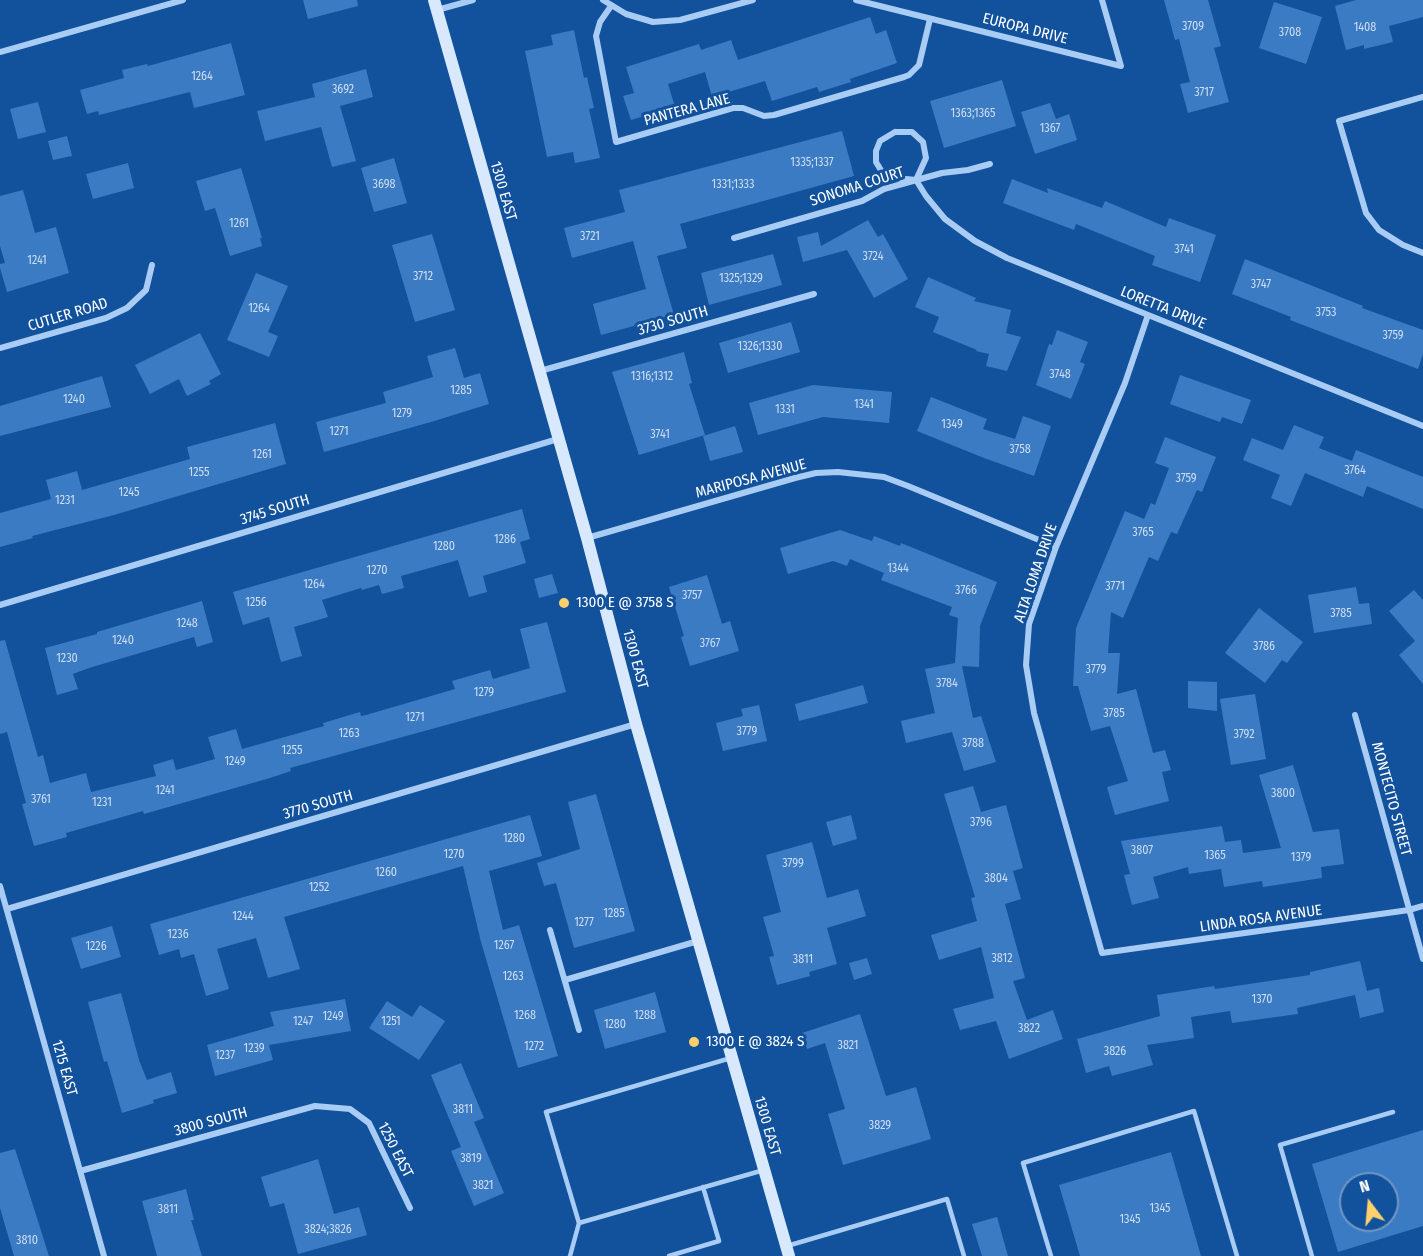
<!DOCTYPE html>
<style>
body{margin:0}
#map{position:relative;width:1423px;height:1256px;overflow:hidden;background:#12529d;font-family:"Fira Sans Condensed",sans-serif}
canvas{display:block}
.north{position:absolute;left:1339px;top:1172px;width:60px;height:60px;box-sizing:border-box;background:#12529d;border:2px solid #7197c4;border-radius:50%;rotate:344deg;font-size:16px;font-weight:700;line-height:24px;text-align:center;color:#fff}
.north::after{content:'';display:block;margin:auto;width:21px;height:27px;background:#ffd16c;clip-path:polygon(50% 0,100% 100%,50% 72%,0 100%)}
</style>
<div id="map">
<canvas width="1423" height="1256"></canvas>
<div class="north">N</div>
</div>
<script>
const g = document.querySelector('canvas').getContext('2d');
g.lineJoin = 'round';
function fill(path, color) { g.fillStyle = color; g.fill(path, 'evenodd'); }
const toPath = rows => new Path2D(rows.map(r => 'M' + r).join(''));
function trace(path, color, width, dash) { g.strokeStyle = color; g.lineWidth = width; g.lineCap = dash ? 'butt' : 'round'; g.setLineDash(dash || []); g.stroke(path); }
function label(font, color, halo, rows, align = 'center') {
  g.font = font + ' "Fira Sans Condensed",sans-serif'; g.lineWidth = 6; g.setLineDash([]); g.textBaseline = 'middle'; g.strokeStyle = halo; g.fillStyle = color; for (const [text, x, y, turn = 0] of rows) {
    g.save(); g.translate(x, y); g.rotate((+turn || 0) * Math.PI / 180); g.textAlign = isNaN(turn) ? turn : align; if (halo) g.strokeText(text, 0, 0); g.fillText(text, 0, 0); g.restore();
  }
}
fill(toPath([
 [303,0,357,0,358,6,308,19],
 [1164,0,1208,0,1221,46,1214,48,1229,102,1188,113,1180,84,1190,82,1179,39,1175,40],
 [1356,0,1423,0,1423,17,1389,26,1393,42,1364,49,1364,45,1346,50,1335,6],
 [1274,2,1322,17,1306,64,1259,48],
 [870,17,876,34,886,30,897,63,850,79,851,82,819,92,817,87,772,101,765,81,712,97,705,72,668,84,675,107,631,120,623,96,634,93,626,67,699,44,701,50,731,40,738,60],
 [574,30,584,78,587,77,594,108,589,109,600,158,575,163,573,152,547,157,525,51,553,45,551,35],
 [231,43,245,95,194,108,190,92,99,115,98,111,87,114,80,90,124,78,122,70,147,64,148,66],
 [366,69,373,97,340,106,356,161,332,167,321,127,265,141,257,111,315,97,312,84],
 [1002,80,1016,126,944,148,930,101],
 [38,102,46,132,18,139,10,109],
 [1050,103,1056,119,1069,114,1077,140,1035,154,1021,112],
 [842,131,854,176,680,224,687,248,657,256,674,315,601,335,593,304,646,289,633,241,572,258,564,228,625,212,619,190],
 [67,136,72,156,53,160,48,141],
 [394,158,407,203,374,212,361,168],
 [128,163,134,188,93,199,86,174],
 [241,168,262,238,260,238,262,246,230,256,215,208,205,211,196,181],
 [1012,179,1048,193,1047,188,1102,208,1105,201,1166,227,1169,218,1216,235,1200,282,1152,265,1155,256,1076,224,1074,230,1003,203],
 [23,190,35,233,56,227,69,273,7,292,0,268,0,264,5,263,0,246,0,196],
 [868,220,878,237,883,234,908,279,874,298,847,250,803,262,797,237,818,232,821,246],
 [432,234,455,310,415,322,392,245],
 [773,254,782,285,709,305,701,273],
 [1245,259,1363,306,1362,308,1423,330,1423,354,1418,369,1290,320,1291,317,1232,294],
 [256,273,288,286,268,332,278,336,269,357,227,340],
 [928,277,976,298,974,301,1011,310,1006,333,1021,337,1007,371,986,366,989,354,976,351,977,350,933,332,939,317,915,307],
 [791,322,800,352,728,373,719,343],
 [1057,330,1088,342,1080,362,1085,364,1071,399,1036,385,1049,344,1052,345],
 [200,333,221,374,209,381,211,384,187,396,179,379,150,394,135,365],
 [455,348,464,378,480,373,489,404,431,422,324,452,316,422,386,403,383,392,433,377,427,356],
 [684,352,692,383,689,384,705,435,639,455,612,372],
 [1180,375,1251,400,1242,424,1222,417,1220,422,1170,404],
 [102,376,111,407,0,436,0,406],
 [813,385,892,392,889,423,823,417,758,435,749,403],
 [931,397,987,419,983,429,1015,439,1023,416,1051,426,1034,476,984,458,917,431],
 [275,423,286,464,114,515,32,536,33,538,0,547,0,513,51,499,46,480,77,471,82,490,190,459,187,447],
 [1294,425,1324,437,1319,448,1352,461,1356,450,1423,477,1423,509,1367,486,1363,497,1305,473,1291,506,1271,498,1280,475,1243,460,1252,438,1283,450],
 [735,426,743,452,710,461,703,436],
 [1165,437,1216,457,1202,492,1197,490,1177,534,1171,532,1158,561,1149,557,1123,618,1111,612,1108,653,1120,653,1117,694,1136,689,1153,753,1165,750,1171,770,1162,772,1169,801,1115,815,1107,787,1128,781,1110,726,1091,731,1078,686,1073,686,1076,628,1125,511,1144,519,1151,503,1155,505,1169,468,1155,463],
 [522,509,530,539,520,542,526,563,483,576,487,592,469,597,458,560,401,576,404,588,382,594,379,585,362,590,361,588,322,600,328,617,294,627,302,656,281,662,269,617,243,625,233,592],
 [840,530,872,541,874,536,900,546,901,543,997,582,980,626,979,667,962,666,973,718,981,716,996,762,964,771,952,732,906,743,901,721,935,713,925,669,955,663,958,618,949,615,952,607,881,580,884,573,850,559,847,566,833,561,788,574,780,548],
 [552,574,558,593,539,598,534,579],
 [707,575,722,624,730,621,739,651,690,666,681,637,684,636,669,587],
 [1356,587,1359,604,1369,603,1372,624,1314,633,1308,595],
 [1414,590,1423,600,1423,684,1399,655,1415,641,1389,611],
 [202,601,213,642,197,647,194,637,89,668,73,674,78,689,57,695,45,648,97,634,97,632],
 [1259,608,1303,642,1287,663,1282,660,1265,683,1225,653],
 [547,622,566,692,290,768,291,771,270,778,144,814,143,811,66,833,67,837,34,846,22,804,26,803,7,732,0,734,0,641,5,640,38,757,43,755,50,783,86,773,91,792,156,776,153,765,173,759,176,770,215,759,208,737,236,729,242,749,324,726,323,723,360,712,361,716,366,715,455,689,452,681,490,670,493,679,530,668,520,629],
 [1188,681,1217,682,1217,711,1188,708],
 [863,685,868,703,799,721,795,704],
 [1255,694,1266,759,1231,765,1220,699],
 [759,705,767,741,723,751,716,723,743,716,741,709],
 [1293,765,1313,832,1339,829,1344,864,1321,867,1322,878,1263,887,1262,881,1224,887,1221,869,1189,874,1188,867,1153,877,1159,898,1132,905,1124,875,1130,874,1121,841,1222,826,1225,842,1241,840,1243,853,1281,848,1259,775],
 [973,786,981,812,1006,805,1023,868,1013,871,1021,899,1005,904,1025,978,1013,981,1027,1020,1053,1010,1063,1039,1009,1059,996,1021,960,1030,953,1009,994,998,981,947,939,960,931,935,977,921,971,898,975,897,944,794],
 [596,794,635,931,574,948,556,883,544,886,537,863,580,849,568,802],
 [530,815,542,856,489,871,503,930,519,925,558,1056,518,1068,481,942,463,866,284,917,300,969,268,978,256,938,217,949,229,989,206,996,194,954,181,958,179,949,159,955,150,924],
 [851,815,857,839,833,846,826,822],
 [812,842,827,898,858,889,866,916,827,928,837,964,809,972,810,976,777,985,769,957,774,956,763,917,781,912,766,855],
 [112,926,121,957,81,969,71,938],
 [867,958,872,974,854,980,849,963],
 [1360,961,1367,991,1379,988,1384,1012,1360,1018,1355,995,1297,1008,1298,1014,1232,1023,1230,1011,1191,1017,1194,1038,1147,1045,1153,1065,1112,1076,1109,1066,1086,1073,1077,1039,1160,1016,1157,995,1214,986,1215,989,1310,975,1310,972],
 [655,992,666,1032,605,1049,594,1010],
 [121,993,139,1060,147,1080,171,1072,177,1093,153,1100,154,1103,122,1113,107,1061,104,1062,88,1002],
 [345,999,351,1031,269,1045,273,1060,215,1076,207,1045,274,1026,270,1012],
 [387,1001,412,1017,420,1005,445,1021,419,1060,369,1028],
 [860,1014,886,1096,916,1087,931,1139,843,1165,828,1114,845,1109,825,1043,807,1049,802,1033],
 [461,1063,484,1118,474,1122,504,1193,474,1206,451,1151,461,1147,431,1075],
 [1423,1130,1423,1226,1338,1252,1312,1164],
 [1351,1184,1387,1184,1387,1220,1351,1220],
 [15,1149,37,1218,49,1256,14,1256,0,1208,0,1153],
 [1171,1152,1201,1256,1080,1256,1059,1185],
 [318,1159,334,1214,359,1207,367,1235,298,1254,284,1203,270,1207,261,1177],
 [186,1189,194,1220,191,1220,202,1256,157,1256,142,1201],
 [997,1217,1008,1256,982,1256,972,1224]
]), '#3b7bc4');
trace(toPath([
 [579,1223,764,1170],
 [787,1246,947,1199,964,1256],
 [570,1256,579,1223,546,1112,731,1058],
 [669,1256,719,1241,703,1187],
 [1051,1256,1023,1163,1194,1111,1237,1256],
 [1312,1256,1280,1145,1393,1112]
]), '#a8ccf4', 4.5);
trace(toPath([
 [603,0,626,14,653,22,680,20,753,0],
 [856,0,1121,66],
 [1102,0,1121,66],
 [611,6,600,22,596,36,616,142,733,108,743,108,764,116,774,115,904,77,909,75,919,65,930,19],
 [437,10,473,0],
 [0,52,183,0],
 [1423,97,1339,121,1366,213,1379,230,1403,245,1423,253],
 [895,132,912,132,923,142,926,158,916,180,885,177,876,162,876,151,880,141,895,132],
 [916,180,926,196,945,219,975,241,1007,258,1423,426],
 [734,238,862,201,884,189,942,173,968,170,990,164],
 [1148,315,1125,383,1056,547,1029,624,1026,665,1034,713,1102,953,1409,910,1423,906],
 [0,348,106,318,127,308,146,290,152,265],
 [540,371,814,294],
 [587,538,795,478,816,473,838,472,884,477,908,486,1056,547],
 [0,605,558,439],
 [1355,715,1423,959],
 [0,886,104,1256],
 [7,909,636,724],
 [550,930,579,1030],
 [565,980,698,941],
 [80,1171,315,1106,350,1109,369,1123,410,1208]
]), '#a8ccf4', 6);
trace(toPath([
 [434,0,587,538,636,724,789,1256]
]), '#d8e9fd', 12);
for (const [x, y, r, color] of [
 [564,603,6,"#ffd16c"],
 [694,1042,6,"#ffd16c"]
]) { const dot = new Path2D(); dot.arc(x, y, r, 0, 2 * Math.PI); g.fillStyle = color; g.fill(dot); trace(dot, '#12529d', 2); }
label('12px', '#cedef0', null, [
 ["3709",1193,27],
 ["1408",1365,28],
 ["3708",1290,33],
 ["1264",202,77],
 ["3692",343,90],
 ["3717",1204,93],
 ["1363;1365",973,114],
 ["1367",1050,129],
 ["1335;1337",812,163],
 ["3698",384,185],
 ["1331;1333",733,185],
 ["1261",239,224],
 ["3721",590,237],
 ["3741",1184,250],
 ["3724",873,257],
 ["1241",37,261],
 ["3712",423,277],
 ["1325;1329",741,279],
 ["3747",1261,285],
 ["1264",259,309],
 ["3753",1326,313],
 ["3759",1393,336],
 ["1326;1330",760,347],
 ["3748",1060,375],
 ["1316;1312",652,377],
 ["1285",461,391],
 ["1240",74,400],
 ["1341",864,405],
 ["1331",785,410],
 ["1279",402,414],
 ["1349",952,425],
 ["1271",339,432],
 ["3741",660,435],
 ["3758",1020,450],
 ["1261",262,455],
 ["3764",1355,471],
 ["1255",199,473],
 ["3759",1186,479],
 ["1245",129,493],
 ["1231",65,501],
 ["3765",1143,533],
 ["1286",505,540],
 ["1280",444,547],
 ["1344",898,569],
 ["1270",377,571],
 ["1264",314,585],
 ["3771",1115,587],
 ["3766",966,591],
 ["3757",692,596],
 ["1256",256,603],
 ["3785",1341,614],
 ["1248",187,624],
 ["1240",123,641],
 ["3767",710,644],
 ["3786",1264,647],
 ["1230",67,659],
 ["3779",1096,670],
 ["3784",947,684],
 ["1279",484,693],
 ["3785",1114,714],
 ["1271",415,718],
 ["3779",747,732],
 ["1263",349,734],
 ["3792",1244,735],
 ["3788",973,744],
 ["1255",292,751],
 ["1249",235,762],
 ["1241",165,791],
 ["3800",1283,794],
 ["3761",41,800],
 ["1231",102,803],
 ["3796",981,823],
 ["1280",514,839],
 ["3807",1142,851],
 ["1270",454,855],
 ["1365",1215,856],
 ["1379",1301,858],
 ["3799",793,864],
 ["1260",386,873],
 ["3804",996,879],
 ["1252",319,888],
 ["1285",614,914],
 ["1244",243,917],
 ["1277",584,923],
 ["1236",178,935],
 ["1267",504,946],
 ["1226",96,947],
 ["3812",1002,959],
 ["3811",803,960],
 ["1263",513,977],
 ["1370",1262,1000],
 ["1268",525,1016],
 ["1288",645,1016],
 ["1249",333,1017],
 ["1247",303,1022],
 ["1251",391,1022],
 ["1280",615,1025],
 ["3822",1029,1029],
 ["3821",848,1046],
 ["1272",534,1047],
 ["1239",254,1049],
 ["3826",1115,1052],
 ["1237",225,1056],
 ["3811",463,1110],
 ["3829",880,1126],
 ["3819",471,1159],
 ["3821",483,1186],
 ["1345",1160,1209],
 ["3811",168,1210],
 ["1345",1130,1220],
 ["3824;3826",328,1230],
 ["3810",27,1241]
]);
label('15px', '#fff', '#12529d', [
 ["EUROPA DRIVE",1025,29,14],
 ["PANTERA LANE",687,110,-15],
 ["SONOMA COURT",857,187,-18],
 ["1300 EAST",503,191,74],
 ["LORETTA DRIVE",1163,308,22],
 ["CUTLER ROAD",68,315,-17],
 ["3730 SOUTH",673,321,-16],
 ["MARIPOSA AVENUE",751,479,-15],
 ["3745 SOUTH",275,510,-17],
 ["ALTA LOMA DRIVE",1036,573,-71],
 ["1300 EAST",635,659,75],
 ["MONTECITO STREET",1391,799,75],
 ["3770 SOUTH",318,805,-16],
 ["LINDA ROSA AVENUE",1261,919,-8],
 ["1215 EAST",64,1068,74],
 ["3800 SOUTH",211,1122,-15],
 ["1300 EAST",767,1126,74],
 ["1250 EAST",395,1150,63]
]);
label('15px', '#fff', '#12529d', [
 ["1300 E @ 3758 S",576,603],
 ["1300 E @ 3824 S",706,1042]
], 'left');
</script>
